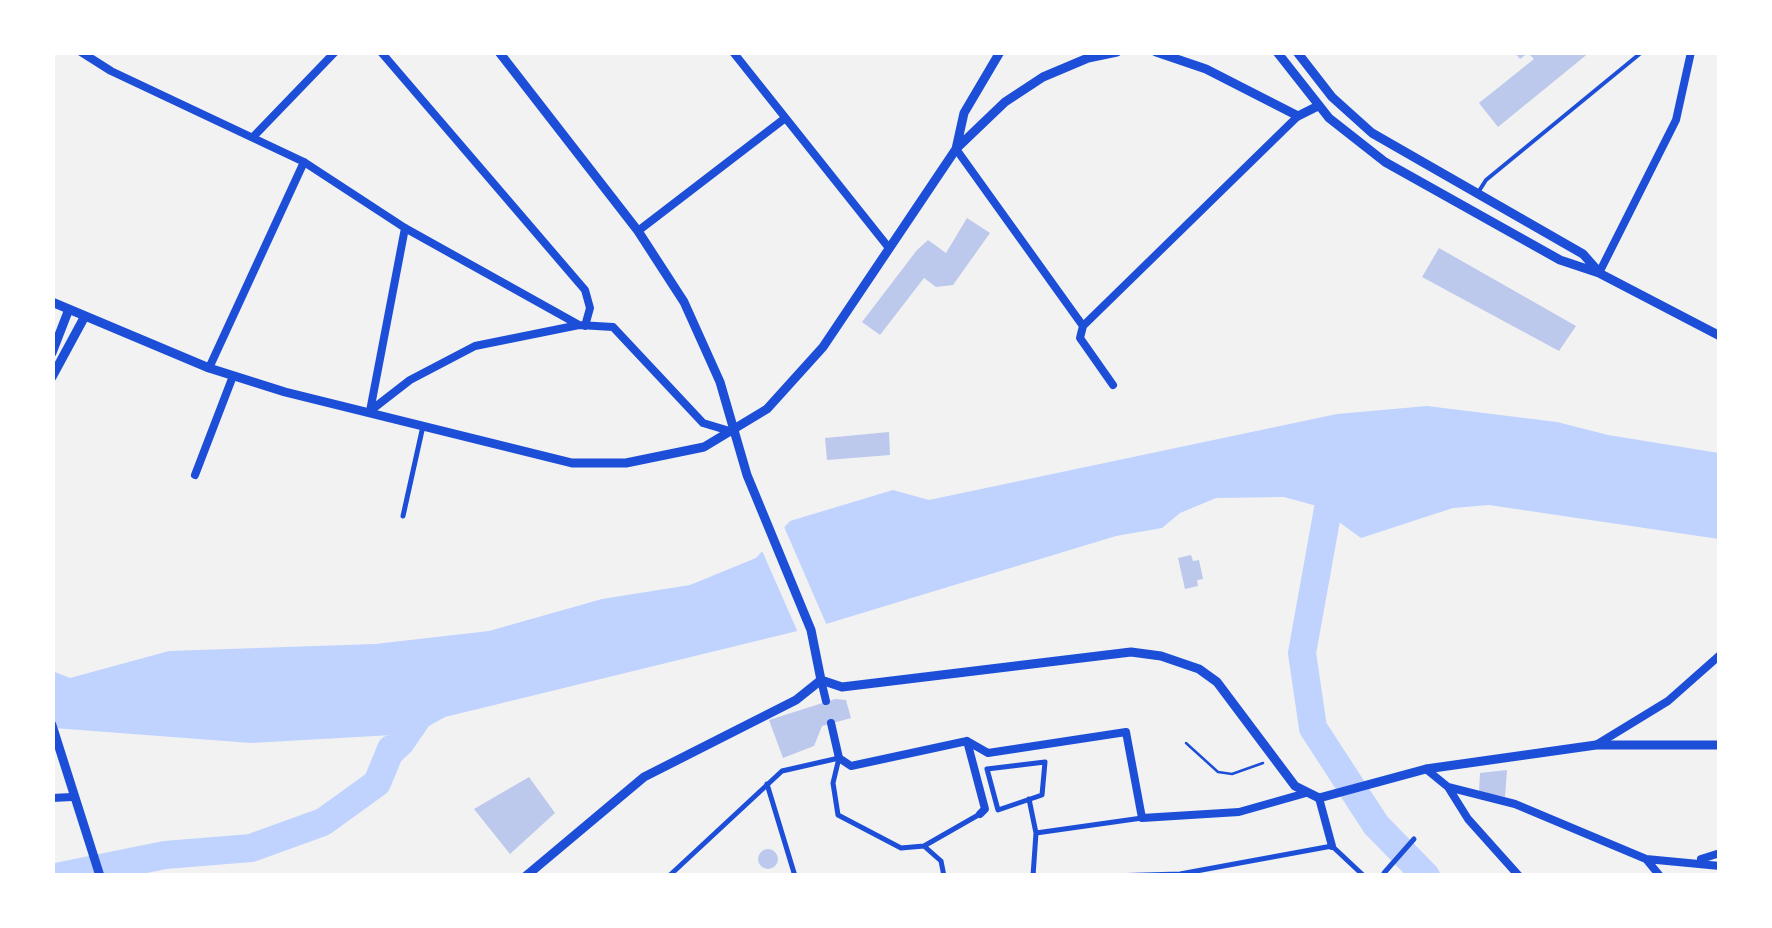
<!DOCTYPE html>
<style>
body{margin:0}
#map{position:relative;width:1772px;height:928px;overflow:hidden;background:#f2f2f2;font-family:"Source Serif 4",serif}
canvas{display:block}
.frame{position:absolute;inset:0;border:55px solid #fff;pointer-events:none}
</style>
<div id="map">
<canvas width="1772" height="928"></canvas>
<div class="frame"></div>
</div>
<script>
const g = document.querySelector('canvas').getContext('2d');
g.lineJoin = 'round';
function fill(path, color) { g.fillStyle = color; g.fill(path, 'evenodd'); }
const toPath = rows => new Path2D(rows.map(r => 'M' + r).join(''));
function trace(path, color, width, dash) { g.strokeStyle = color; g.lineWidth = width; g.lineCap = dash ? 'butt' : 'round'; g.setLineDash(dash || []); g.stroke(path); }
fill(toPath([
 [1427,406,1557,422,1608,435,1719,453,1719,539,1489,505,1453,508,1361,538,1317,506,1284,497,1216,498,1180,513,1162,528,1116,536,826,624,445,717,429,726,411,752,377,783,375,776,393,735,251,743,54,728,52,671,70,678,169,651,375,644,489,631,602,599,690,585,756,558,790,521,893,490,929,500,1337,414]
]), '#bfd3fe');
fill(toPath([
 [782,522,828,628,799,635,760,546]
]), '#f2f2f2');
trace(toPath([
 [1333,481,1302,653,1313,728,1376,825,1426,876],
 [61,876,165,855,251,848,323,822,377,783,391,749]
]), '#bfd3fe', 28);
fill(toPath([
 [1514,52,1590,52,1498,127,1479,103,1534,59,1528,53,1520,59],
 [967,218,990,233,953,285,936,287,924,278,880,335,862,322,917,250,928,240,946,253],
 [1439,248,1576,326,1559,351,1422,277],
 [889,432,890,455,827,460,825,438],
 [1191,555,1193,561,1199,560,1203,579,1197,580,1198,586,1185,589,1178,558],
 [835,699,846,700,851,718,822,726,814,746,783,758,769,720],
 [1507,770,1505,797,1479,792,1480,773],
 [529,777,555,813,510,854,474,809],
 '758 859a10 10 0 1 1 20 0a10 10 0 1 1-20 0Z'
]), '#bdc9ec');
trace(toPath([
 [1186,743,1218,772,1232,774,1263,763]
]), '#1d4ed8', 2.5);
trace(toPath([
 [1479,191,1486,180,1642,52]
]), '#1d4ed8', 4);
trace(toPath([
 [403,516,423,426],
 [1045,762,1042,795,998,810,987,769,1045,762],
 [767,784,795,876],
 [1029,799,1036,833,1033,876],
 [1036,833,1142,818],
 [924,846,980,814],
 [1384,873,1414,839],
 [669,876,782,771,839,758,833,783,838,815,901,848,924,846,941,861,944,876],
 [1109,876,1180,874,1332,846,1364,876]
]), '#1d4ed8', 5);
trace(toPath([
 [81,52,111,71,304,162,405,228,579,325,613,327,703,423,733,432],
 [381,52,585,290,590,308,585,326],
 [733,52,889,248],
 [254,136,335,52],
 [956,149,1083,326,1080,338,1113,385],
 [638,231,784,119],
 [1599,273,1676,120,1691,52],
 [1083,326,1298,116],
 [209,368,304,162],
 [370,411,410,380,475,346,579,325],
 [370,411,405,228],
 [195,475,233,376],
 [821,680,826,701],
 [831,723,839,758,851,766,967,741],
 [967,741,988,753,1126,732,1142,818,1239,812,1306,793],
 [967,741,985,809,980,814],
 [1596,745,1668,701,1720,655],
 [1426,769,1448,787,1515,804,1646,859,1720,866],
 [1448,787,1468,819,1519,876],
 [52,798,72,797],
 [1319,798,1332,846],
 [1646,859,1660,876],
 [1701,859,1720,853]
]), '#1d4ed8', 8);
trace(toPath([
 [499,52,638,231,684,302,720,382,747,475,811,630,821,680],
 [1156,52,1206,69,1298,116,1318,106],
 [1277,52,1329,118,1385,162,1560,260,1599,273,1720,336],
 [1297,52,1332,97,1372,133,1583,254,1598,271],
 [958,147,1005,102,1043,77,1088,58,1117,52],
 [52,302,209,368,285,392,572,463,626,463,704,447,767,409,823,347,956,149,964,113,1000,52],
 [52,353,69,309],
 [52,377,85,316],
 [821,680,842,687,1131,652,1161,656,1199,669,1217,682,1295,786,1319,798,1426,769,1596,745,1720,745],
 [52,725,100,876],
 [526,876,644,777,796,700,821,680]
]), '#1d4ed8', 9);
</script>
